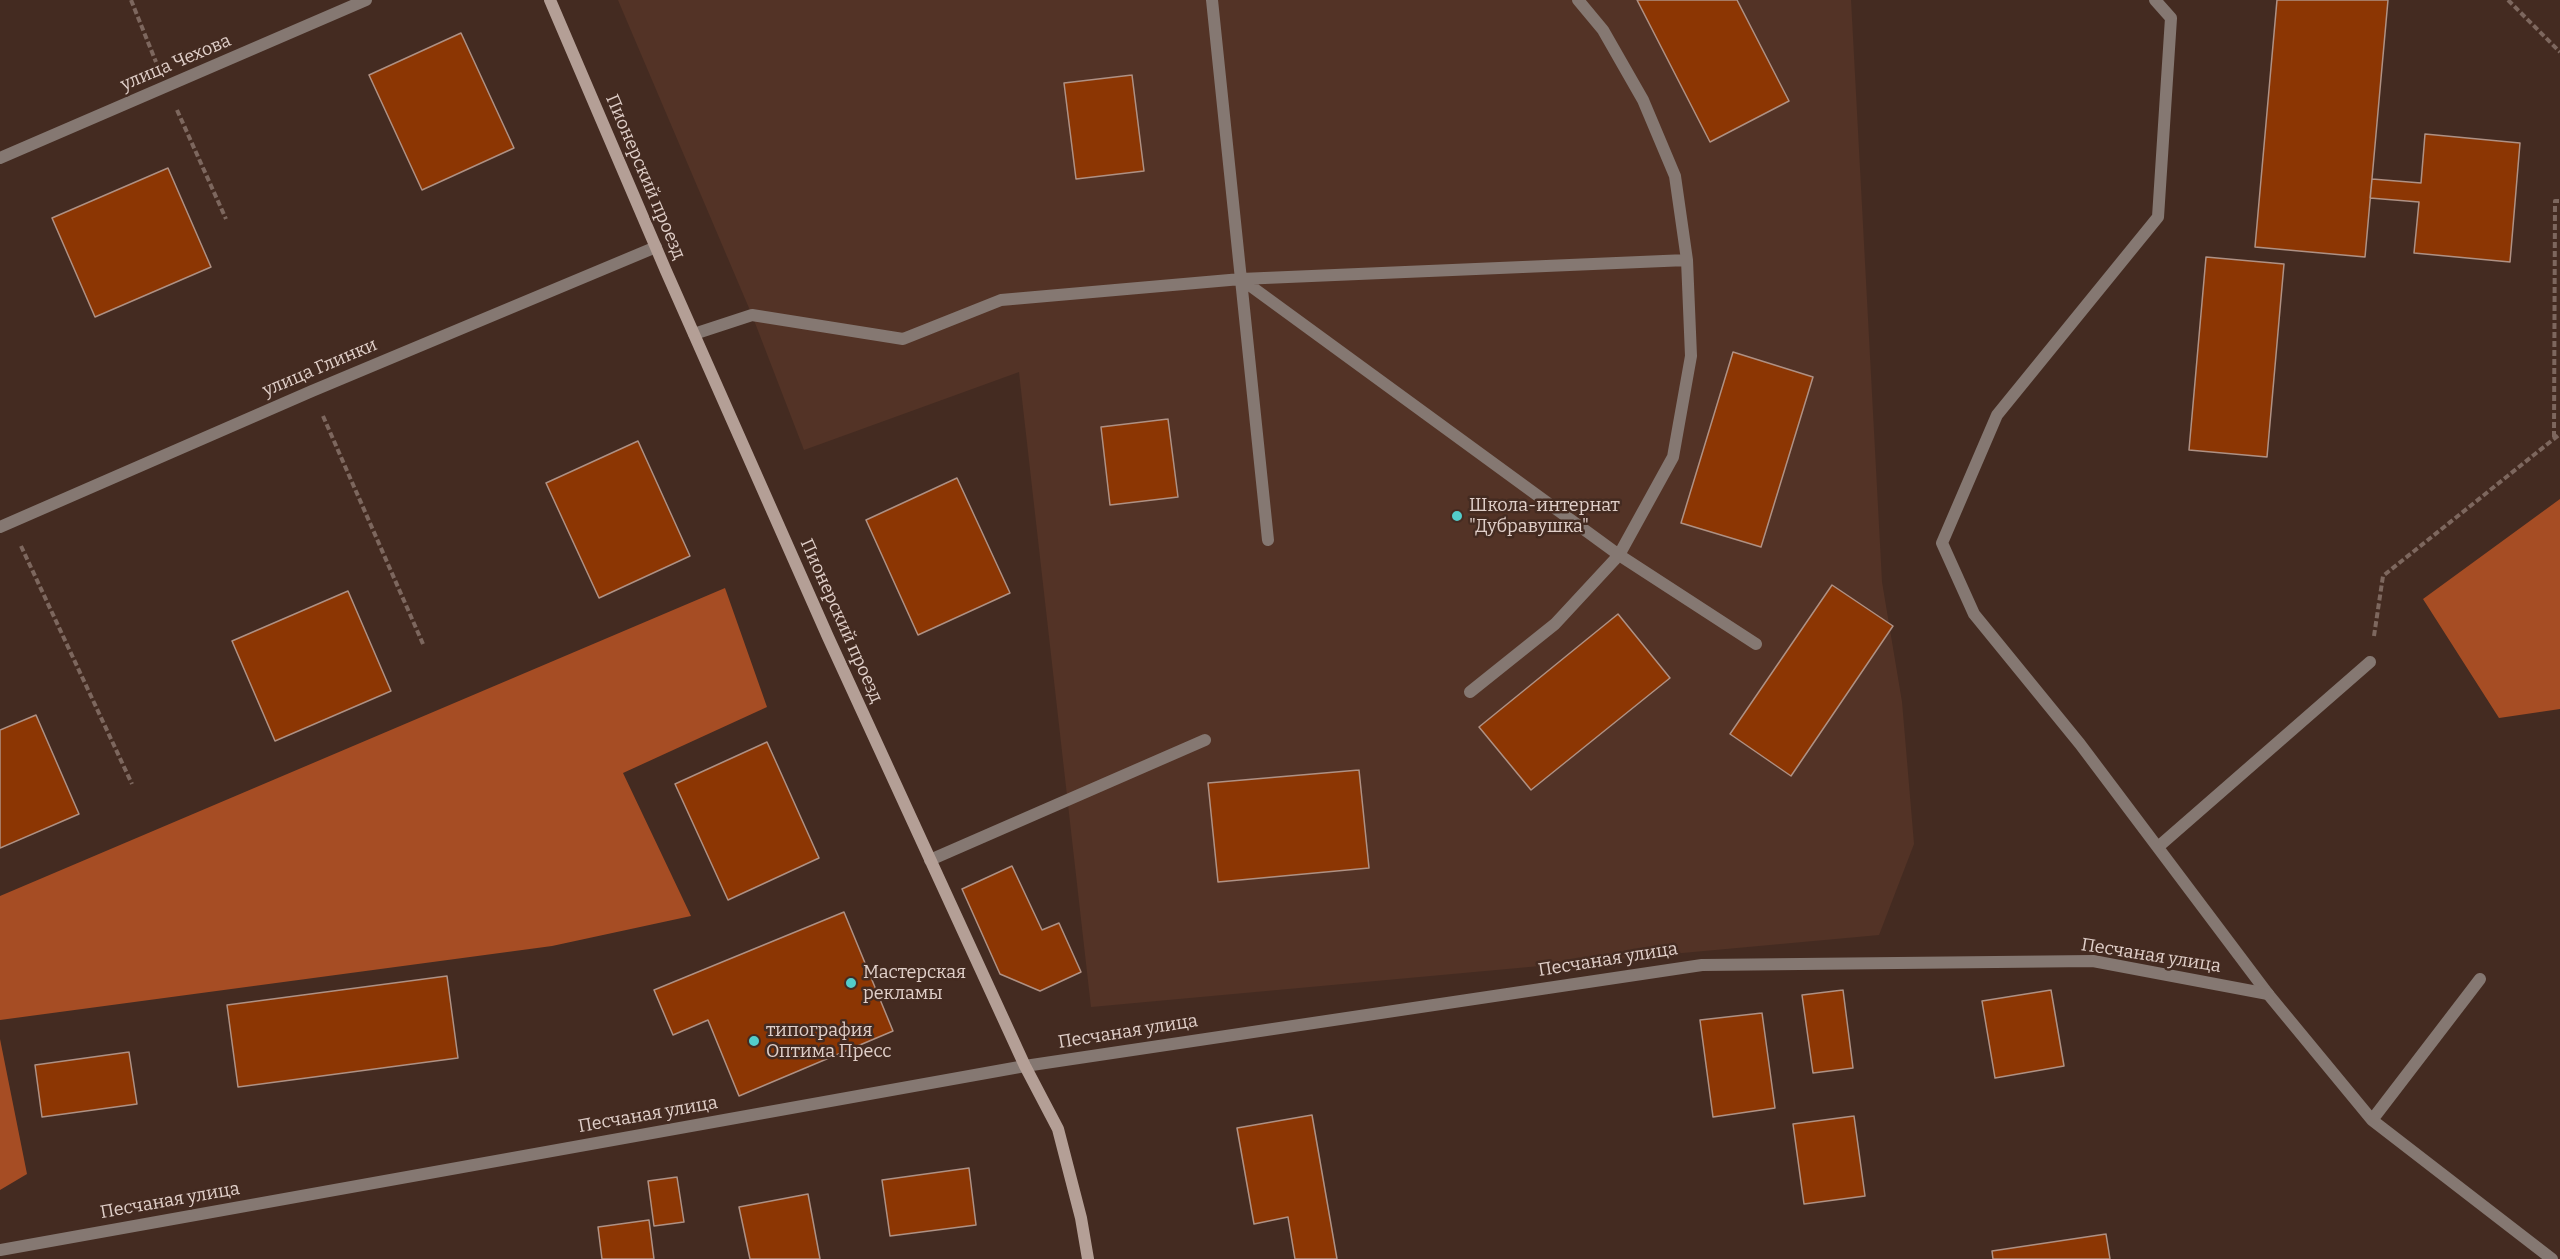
<!DOCTYPE html>
<meta charset="utf-8">
<style>
body{margin:0}
canvas{display:block;background:#442b21}
</style>
<canvas width="2560" height="1259"></canvas>
<script>
const g = document.querySelector('canvas').getContext('2d');
g.lineJoin = 'round';
function fill(path, color) { g.fillStyle = color; g.fill(path, 'evenodd'); }
const toPath = rows => new Path2D(rows.map(r => 'M' + r).join(''));
function trace(path, color, width, dash) { g.strokeStyle = color; g.lineWidth = width; g.lineCap = dash ? 'butt' : 'round'; g.setLineDash(dash || []); g.stroke(path); }
function label(font, color, halo, rows, align = 'center') {
  g.font = font + ' Bitter,serif'; g.lineWidth = 5; g.setLineDash([]); g.textBaseline = 'middle'; g.strokeStyle = halo; g.fillStyle = color; for (const [text, x, y, turn = 0] of rows) {
    g.save(); g.translate(x, y); g.rotate((+turn || 0) * Math.PI / 180); g.textAlign = isNaN(turn) ? turn : align; if (halo) g.strokeText(text, 0, 0); g.fillText(text, 0, 0); g.restore();
  }
}
fill(toPath([
 [618,0,1851,0,1882,582,1902,702,1914,844,1879,935,1091,1007,1019,372,804,450,752,315]
]), '#533326');
fill(toPath([
 [2560,499,2560,709,2499,718,2423,599],
 [725,588,767,707,623,773,691,916,552,946,0,1020,0,896],
 [0,1039,27,1174,0,1190]
]), '#a64d24');
const building = toPath([
 [1637,0,1737,0,1789,101,1710,142,1637,0],
 [2277,0,2388,0,2365,257,2255,247,2277,0],
 [461,33,514,148,422,190,369,75,461,33],
 [1132,75,1144,171,1076,179,1064,83,1132,75],
 [2425,134,2520,143,2510,262,2414,253,2419,202,2370,198,2372,179,2421,183,2425,134],
 [168,168,211,267,95,317,52,218,168,168],
 [2206,257,2284,264,2267,457,2189,450,2206,257],
 [1733,352,1813,377,1761,547,1681,523,1733,352],
 [1168,419,1178,497,1110,505,1101,427,1168,419],
 [638,441,690,556,599,598,546,483,638,441],
 [957,478,1010,593,918,635,866,520,957,478],
 [1832,585,1893,626,1791,776,1730,734,1832,585],
 [348,591,391,691,275,741,232,641,348,591],
 [1618,614,1670,678,1531,790,1479,727,1618,614],
 [36,715,79,814,0,848,0,730,36,715],
 [767,742,819,858,728,900,675,784,767,742],
 [1359,770,1369,868,1218,882,1208,783,1359,770],
 [1012,866,1042,930,1059,923,1081,972,1040,991,1000,974,962,889,1012,866],
 [844,912,893,1031,739,1096,708,1020,673,1035,654,990,844,912],
 [447,976,458,1058,238,1087,227,1005,447,976],
 [1843,990,1853,1068,1813,1073,1802,995,1843,990],
 [2051,990,2064,1066,1995,1078,1982,1001,2051,990],
 [1762,1013,1775,1108,1713,1117,1700,1020,1762,1013],
 [129,1052,137,1104,42,1117,35,1065,129,1052],
 [1312,1115,1337,1259,1295,1259,1288,1217,1254,1224,1237,1128,1312,1115],
 [1854,1116,1865,1196,1804,1204,1793,1124,1854,1116],
 [969,1168,976,1225,890,1236,882,1180,969,1168],
 [677,1177,684,1222,654,1226,648,1181,677,1177],
 [808,1194,820,1259,750,1259,739,1207,808,1194],
 [649,1220,654,1259,602,1259,598,1227,649,1220],
 [2106,1234,2110,1259,1993,1259,1992,1251,2106,1234]
]);
fill(building, '#8c3603');
trace(building, '#af9184', 1.5);
trace(toPath([
 [131,0,156,62],
 [2508,0,2560,52],
 [177,110,226,219],
 [323,416,423,644],
 [2554,437,2555,201,2560,201],
 [21,546,132,784],
 [2374,636,2383,576,2560,434]
]), '#7d675e', 4, [6, 3]);
trace(toPath([
 [1212,0,1268,540],
 [2155,0,2171,18,2158,217,1997,415,1942,543,1974,614,2080,744,2268,994,2372,1120,2552,1259],
 [1241,279,1687,260],
 [694,334,752,315,903,339,1001,300,1241,279,1619,555,1756,644],
 [1470,692,1555,624,1619,555,1673,457,1691,356,1687,260,1675,176,1643,100,1603,30,1578,0],
 [2158,847,2370,662],
 [930,860,1205,740],
 [2372,1120,2480,979]
]), '#857872', 12);
trace(toPath([
 [0,158,366,0],
 [0,527,312,391,656,247],
 [0,1250,1025,1066,1702,965,2093,961,2268,994]
]), '#857872', 12);
trace(toPath([
 [550,0,666,271,828,637,1025,1066,1058,1129,1081,1218,1088,1259]
]), '#b49f96', 12);
for (const [x, y, r, color] of [
 [1457,516,6,"#53cdcb"],
 [851,983,6,"#53cdcb"],
 [754,1041,6,"#53cdcb"]
]) { const dot = new Path2D(); dot.arc(x, y, r, 0, 2 * Math.PI); g.fillStyle = color; g.fill(dot); trace(dot, '#442b21', 2); }
label('18px', '#e0cfc9', '#442b21', [
 ["улица Чехова",176,63,-23],
 ["Пионерский проезд",645,177,67],
 ["улица Глинки",320,368,-23],
 ["Пионерский проезд",841,621,66],
 ["Песчаная улица",2151,956,9],
 ["Песчаная улица",1608,960,-9],
 ["Песчаная улица",1128,1032,-9],
 ["Песчаная улица",648,1115,-10],
 ["Песчаная улица",170,1201,-10]
]);
label('18px', '#e0cfc9', '#442b21', [
 ["Школа-интернат",1469,506],
 ["\"Дубравушка\"",1469,527],
 ["Мастерская",863,973],
 ["рекламы",863,994],
 ["типография",766,1031],
 ["Оптима Пресс",766,1052]
], 'left');
</script>
